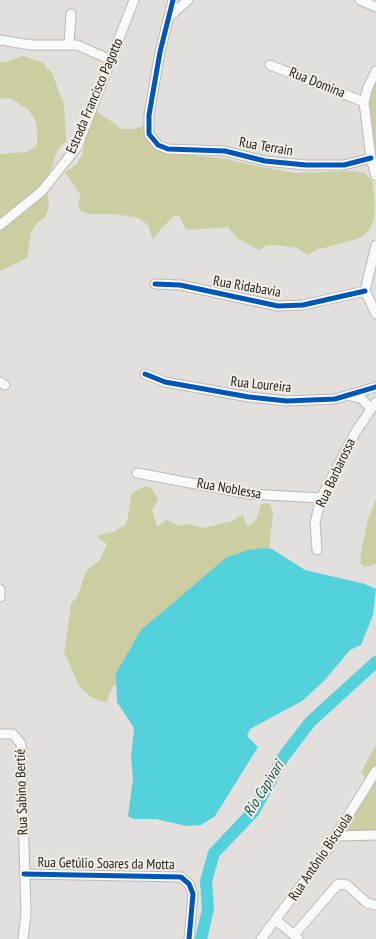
<!DOCTYPE html>
<meta charset="utf-8">
<style>
body{margin:0}
canvas{display:block;background:#e2dfdc}
</style>
<canvas width="376" height="939"></canvas>
<script>
const g = document.querySelector('canvas').getContext('2d');
g.lineJoin = 'round';
function fill(path, color) { g.fillStyle = color; g.fill(path, 'evenodd'); }
const toPath = rows => new Path2D(rows.map(r => 'M' + r).join(''));
function trace(path, color, width, dash) { g.strokeStyle = color; g.lineWidth = width; g.lineCap = dash ? 'butt' : 'round'; g.setLineDash(dash || []); g.stroke(path); }
function label(font, color, halo, rows, align = 'center') {
  g.font = font + ' "PT Sans Narrow",sans-serif'; g.lineWidth = 4; g.setLineDash([]); g.textBaseline = 'middle'; g.strokeStyle = halo; g.fillStyle = color; for (const [text, x, y, turn = 0] of rows) {
    g.save(); g.translate(x, y); g.rotate((+turn || 0) * Math.PI / 180); g.textAlign = isNaN(turn) ? turn : align; if (halo) g.strokeText(text, 0, 0); g.fillText(text, 0, 0); g.restore();
  }
}
fill(toPath([
 [23,56,43,63,52,73,64,105,66,141,58,149,49,175,42,183,47,193,49,205,46,216,37,223,31,233,27,258,0,271,0,154,26,152,35,147,37,144,37,131,35,120,28,109,10,98,0,99,0,61,2,63],
 [376,65,376,173,364,116],
 [96,111,122,129,133,129,143,126,150,144,162,152,226,159,261,167,296,173,353,171,365,173,372,181,375,204,374,219,369,231,360,238,316,250,307,255,297,248,276,245,267,245,259,250,237,238,228,227,186,230,179,216,175,215,160,230,153,240,148,225,139,218,114,214,89,214,80,211,78,204,81,196,65,172,76,165,82,155,87,134],
 [145,486,152,489,158,499,152,510,157,527,166,520,180,526,187,524,203,528,233,521,243,514,246,525,250,526,257,518,261,504,270,503,273,513,269,548,279,559,123,686,113,686,106,703,89,696,79,686,66,655,64,655,71,604,78,595,86,571,99,561,106,547,106,543,99,539,98,535,114,532,125,525,128,518,131,494],
 [376,499,376,564,364,567,360,563,361,552,368,520],
 [376,745,376,838,366,842,345,831,343,827,369,783,361,772]
]), '#cccda0');
fill(toPath([
 [264,548,272,549,305,570,365,584,376,589,373,615,361,645,350,650,325,680,302,701,250,729,247,736,258,747,215,816,201,825,186,826,156,819,134,819,128,816,133,779,131,757,134,728,117,702,116,673,141,630,227,557,249,550]
]), '#54d2db');
trace(toPath([
 [201,939,208,909,206,881,214,853,254,811,284,756,310,722,376,662]
]), '#54d2db', 12);
const minor = toPath([
 [173,0,160,52,149,115,149,134,158,145,168,149,225,151,265,161,306,165,344,165,371,158],
 [360,0,376,7],
 [169,17,188,0],
 [0,40,31,45,77,45,111,60],
 [69,45,71,14],
 [270,65,364,102],
 [376,71,368,87,364,102,371,158,376,176],
 [0,225,42,191,77,147,134,0],
 [376,245,365,291,376,314],
 [155,284,180,285,278,306,303,305,365,291],
 [145,374,165,382,249,397,287,401,335,399,376,387],
 [0,382,5,385],
 [348,395,361,398,371,409],
 [137,473,249,494,321,498],
 [317,550,315,523,321,498,355,433,376,402],
 [0,589,0,597],
 [0,734,13,734,21,744,26,913,23,939],
 [337,836,376,835],
 [24,874,181,877,189,884,193,894,189,939],
 [277,921,294,935],
 [261,939,321,859,376,771],
 [298,939,294,935,338,884,347,885,367,903,376,905]
]);
trace(minor, '#bcbab7', 11);
trace(minor, '#fbfafa', 9);
trace(toPath([
 [173,0,160,52,149,115,149,134,158,145,168,149,225,151,265,161,306,165,344,165,371,158],
 [155,284,180,285,278,306,303,305,365,291],
 [145,374,165,382,249,397,287,401,335,399,376,387],
 [24,874,181,877,189,884,193,894,189,939]
]), '#0057b8', 5);
label('14px', '#252320', '#f3ede5', [
 ["Rua Domina",317,83,22],
 ["Estrada Francisco Pagotto",95,96,-67],
 ["Rua Terrain",266,147,10],
 ["Rua Ridabavia",247,287,10],
 ["Rua Loureira",261,385,6],
 ["Rua Barbarossa",336,473,-65],
 ["Rua Noblessa",229,489,10],
 ["Rua Sabino Bertié",22,792,-92],
 ["Rua Antônio Biscuola",321,857,-56],
 ["Rua Getúlio Soares da Motta",106,864,1]
]);
label('italic 15px', '#11545a', '#f3ede5', [
 ["Rio Capivari",264,789,-58]
]);
</script>
